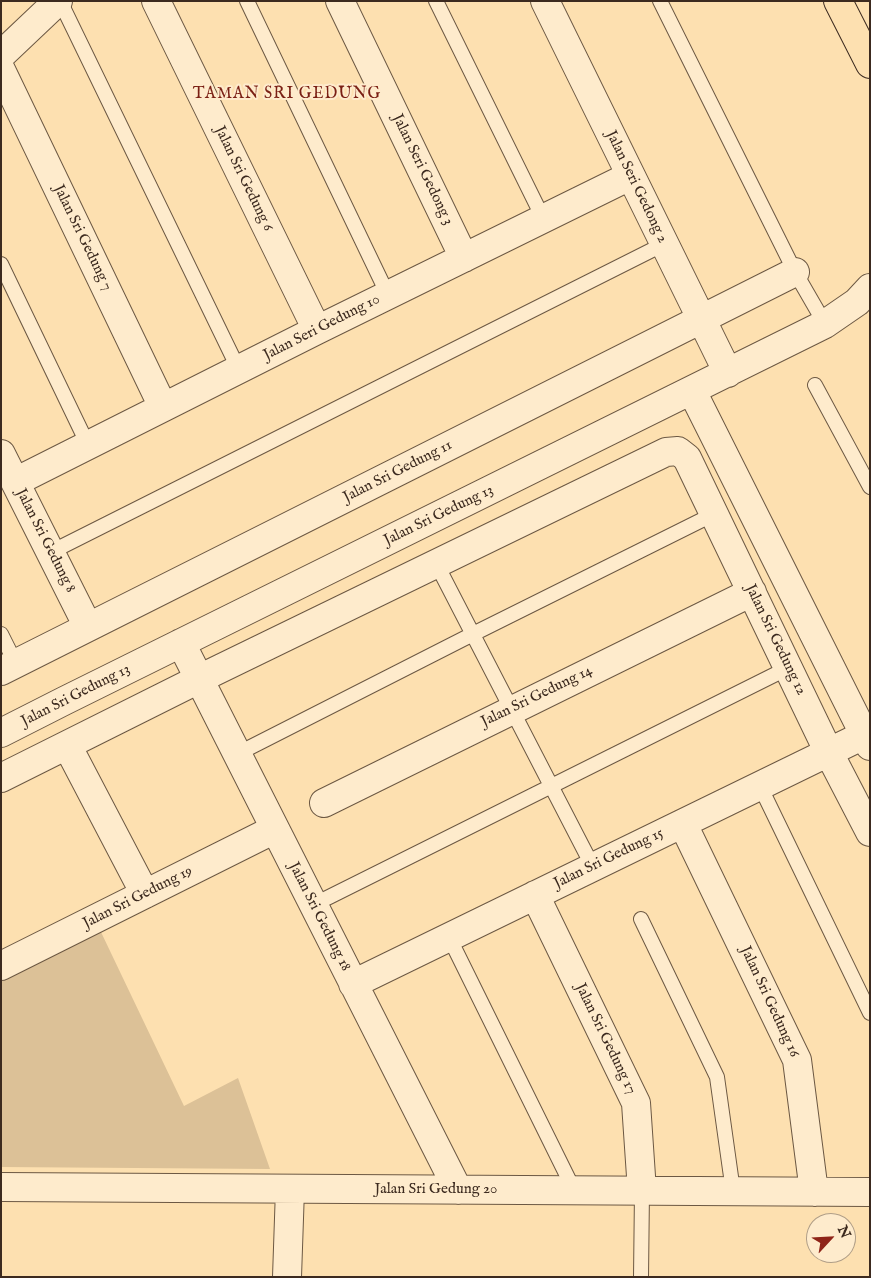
<!DOCTYPE html>
<style>
body{margin:0}
#map{position:relative;width:871px;height:1278px;overflow:hidden;background:#fde0b0;font-family:"IM FELL English",serif}
canvas{display:block}
.frame{position:absolute;inset:0;border:2px solid #3c2a1f;pointer-events:none}
.north{position:absolute;left:806px;top:1213px;width:50px;height:50px;box-sizing:border-box;background:#feebcc;border:1px solid #b09e87;border-radius:50%;rotate:65deg;font-size:14px;font-weight:700;line-height:20px;text-align:center;color:#3c2a1f}
.north::after{content:'';display:block;margin:auto;width:18px;height:22px;background:#8f2418;clip-path:polygon(50% 0,100% 100%,50% 72%,0 100%)}
</style>
<div id="map">
<canvas width="871" height="1278"></canvas>
<div class="frame"></div>
<div class="north">N</div>
</div>
<script>
const g = document.querySelector('canvas').getContext('2d');
g.lineJoin = 'round';
function fill(path, color) { g.fillStyle = color; g.fill(path, 'evenodd'); }
const toPath = rows => new Path2D(rows.map(r => 'M' + r).join(''));
function trace(path, color, width, dash) { g.strokeStyle = color; g.lineWidth = width; g.lineCap = dash ? 'butt' : 'round'; g.setLineDash(dash || []); g.stroke(path); }
function label(font, color, halo, rows, align = 'center') {
  g.font = font + ' "IM FELL English",serif'; g.lineWidth = 4; g.setLineDash([]); g.textBaseline = 'middle'; g.strokeStyle = halo; g.fillStyle = color; for (const [text, x, y, turn = 0] of rows) {
    g.save(); g.translate(x, y); g.rotate((+turn || 0) * Math.PI / 180); g.textAlign = isNaN(turn) ? turn : align; if (halo) g.strokeText(text, 0, 0); g.fillText(text, 0, 0); g.restore();
  }
}
fill(toPath([
 [100,930,184,1106,238,1078,270,1169,1,1167,1,981]
]), '#dcc197');
const service = toPath([
 [60,1,239,370],
 [247,1,388,295],
 [436,1,543,218],
 [660,1,795,272,825,324],
 [1,264,88,445],
 [815,385,870,487],
 [51,552,664,244],
 [436,563,593,867],
 [1,634,16,664],
 [237,754,473,634,714,514],
 [760,786,870,1013],
 [313,905,788,668],
 [641,919,717,1077,733,1191],
 [449,937,574,1190],
 [641,1277,642,1191]
]);
const minor = toPath([
 [156,1,317,330],
 [340,1,464,258],
 [545,1,728,373],
 [1,55,58,1],
 [1,70,163,407],
 [692,391,870,746],
 [1,454,88,627],
 [15,482,317,330,630,176],
 [181,643,458,1190],
 [1,671,795,272],
 [1,733,64,701,825,324,857,302,870,288],
 [67,745,145,894],
 [1,778,199,679,666,452,678,451,687,458,829,753,870,832],
 [324,803,752,592],
 [683,824,797,1060,814,1192],
 [535,895,636,1103,642,1191],
 [1,966,275,829],
 [353,984,864,735],
 [1,1187,870,1192],
 [287,1277,290,1189]
]);
const trunk = toPath([
 [838,1,870,64]
]);
trace(service, '#6c5843', 16);
trace(minor, '#6c5843', 30);
trace(trunk, '#3c2a1f', 30);
trace(service, '#feebcc', 14);
trace(minor, '#feebcc', 28);
trace(trunk, '#fde0b0', 28);
label('15px', '#3c2a1f', '#feebcc', [
 ["Jalan Seri Gedong 3",422,170,64],
 ["Jalan Sri Gedung 6",243,179,64],
 ["Jalan Seri Gedong 2",636,187,64],
 ["Jalan Sri Gedung 7",82,238,64],
 ["Jalan Seri Gedung 10",322,328,-27],
 ["Jalan Sri Gedung 11",398,472,-27],
 ["Jalan Sri Gedung 13",439,516,-26],
 ["Jalan Sri Gedung 8",45,541,63],
 ["Jalan Sri Gedung 12",775,640,64],
 ["Jalan Sri Gedung 13",76,696,-27],
 ["Jalan Sri Gedung 14",537,697,-26],
 ["Jalan Sri Gedung 15",609,859,-26],
 ["Jalan Sri Gedung 19",138,898,-27],
 ["Jalan Sri Gedung 18",319,917,63],
 ["Jalan Sri Gedung 16",769,1002,65],
 ["Jalan Sri Gedung 17",605,1039,64],
 ["Jalan Sri Gedung 20",436,1190]
]);
g.letterSpacing = '1px';
label('16px', '#7a1f14', '#feebcc', [
 ["TAMAN SRI GEDUNG",287,95]
]);
g.letterSpacing = '0px';
</script>
